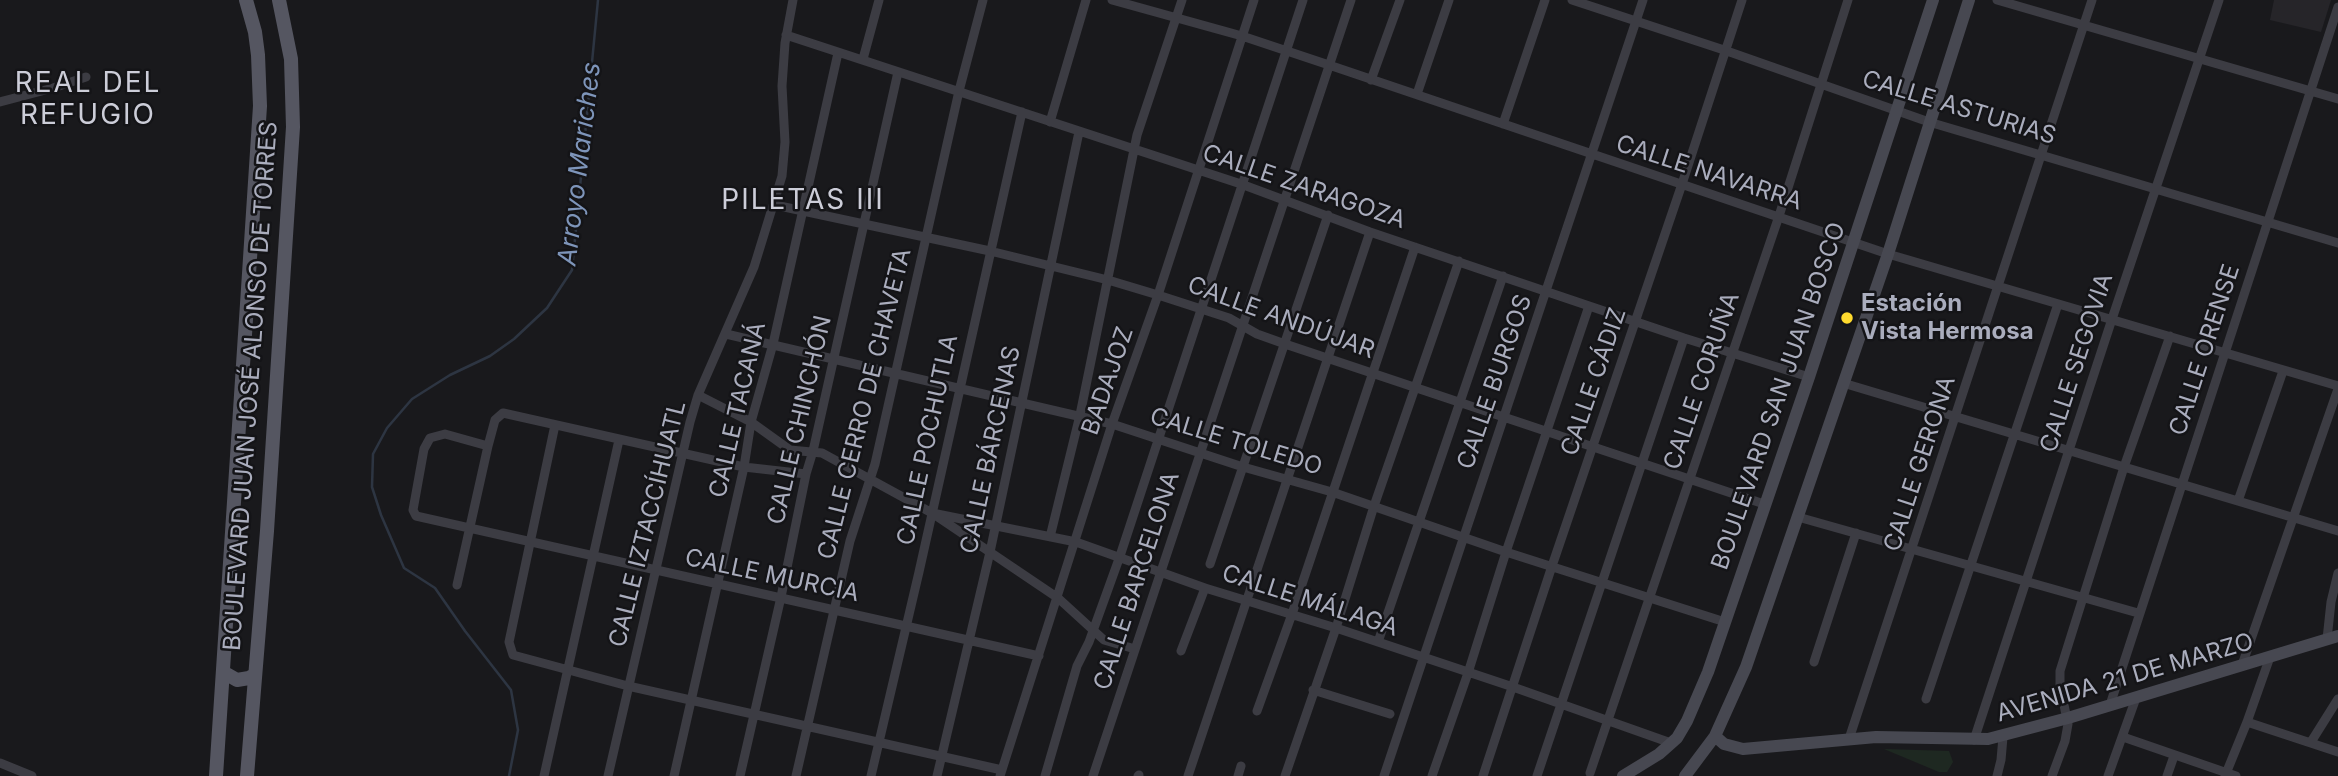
<!DOCTYPE html>
<meta charset="utf-8">
<style>
body{margin:0}
canvas{display:block;background:#19191c}
</style>
<canvas width="2338" height="776"></canvas>
<script>
const g = document.querySelector('canvas').getContext('2d');
g.lineJoin = 'round';
function fill(path, color) { g.fillStyle = color; g.fill(path, 'evenodd'); }
const toPath = rows => new Path2D(rows.map(r => 'M' + r).join(''));
function trace(path, color, width, dash) { g.strokeStyle = color; g.lineWidth = width; g.lineCap = dash ? 'butt' : 'round'; g.setLineDash(dash || []); g.stroke(path); }
function label(font, color, halo, rows, align = 'center') {
  g.font = font + ' Inter,sans-serif'; g.lineWidth = 5; g.setLineDash([]); g.textBaseline = 'middle'; g.strokeStyle = halo; g.fillStyle = color; for (const [text, x, y, turn = 0] of rows) {
    g.save(); g.translate(x, y); g.rotate((+turn || 0) * Math.PI / 180); g.textAlign = isNaN(turn) ? turn : align; if (halo) g.strokeText(text, 0, 0); g.fillText(text, 0, 0); g.restore();
  }
}
fill(toPath([
 [2274,0,2331,0,2321,32,2270,20]
]), '#262529');
fill(toPath([
 [1884,749,1949,751,1953,762,1947,772,1939,772]
]), '#1e2821');
trace(toPath([
 [509,776,518,730,511,690,465,631,435,588,404,568,381,515,372,487,373,454,387,428,412,399,450,375,490,356,514,339,547,308,572,270,598,0]
]), '#2d3542', 2.5);
trace(toPath([
 [1112,0,1242,36,1329,65,1888,254,2338,386],
 [1572,0,1724,50,1929,122,2338,243],
 [1997,0,2338,99],
 [786,35,1241,184,1370,232,1684,338,1809,377],
 [863,59,879,0],
 [1371,80,1400,0],
 [1417,94,1449,0],
 [0,102,53,88,86,77],
 [1050,122,1086,0],
 [1503,124,1545,0],
 [775,205,990,251,1108,280,1158,295,1229,318,1257,334,1285,344,1764,504],
 [726,334,1112,424,1243,467,1332,492,1506,552,1725,622],
 [1843,383,2338,531],
 [698,395,751,422,790,450,822,453,932,513,1058,598,1104,640,1135,649],
 [555,425,509,642,513,655,628,686,1002,770],
 [488,446,445,434,430,438,424,449,413,510,416,516,1039,656],
 [2238,501,2283,371],
 [932,513,1076,542,1205,588,1336,628,1513,687,1671,743],
 [1798,517,2138,613],
 [1050,537,1080,415,1137,135,1182,0],
 [1210,564,1328,215],
 [457,585,488,446,495,420,503,413,744,467,806,474],
 [2327,639,2331,602,2338,573],
 [1378,642,1503,276],
 [1181,651,1205,588],
 [1814,662,1856,533],
 [2242,665,2338,389],
 [1313,690,1390,714],
 [1926,699,2058,304],
 [2110,705,2338,7],
 [1257,711,1292,614,1415,247],
 [2247,722,2338,752],
 [2123,737,2236,776],
 [1849,739,2092,0],
 [1974,740,2112,319,2219,0],
 [2311,742,2338,699],
 [0,763,32,776],
 [1590,773,1779,216,1848,0],
 [544,776,619,440],
 [608,776,690,422,698,395,754,267,782,176,785,142,782,86,785,43,793,0],
 [674,776,744,467,751,422,773,344,838,53],
 [740,776,781,597,806,474,813,451,898,72],
 [796,776,850,541,875,464,959,91,983,0],
 [871,776,919,572,1022,112],
 [937,776,990,552,1079,132],
 [1000,776,1112,424,1158,295,1254,0],
 [1045,776,1077,666,1089,642,1120,556,1303,0],
 [1093,776,1351,0],
 [1138,776,1139,775],
 [1188,776,1370,232],
 [1238,776,1241,766],
 [1285,776,1336,628,1374,506,1459,261],
 [1384,776,1643,0],
 [1432,776,1468,673,1506,552,1589,306],
 [1483,776,1552,566,1682,184,1742,0],
 [1537,776,1684,338],
 [1997,776,2001,760,2003,737],
 [2052,776,2065,741,2068,724,2060,686,2060,671,2124,467,2170,336],
 [2108,776,2136,698],
 [2167,776,2174,756],
 [2225,776,2247,722,2270,657]
]), '#3c3c43', 9);
trace(toPath([
 [1715,736,1724,744,1743,749,1876,737,1988,739,2068,718,2338,636],
 [1623,776,1659,754,1677,738,1687,721,1708,672,1809,377,1933,0],
 [1685,776,1715,736,1746,667,1888,254,1969,0]
]), '#474851', 12);
trace(toPath([
 [223,672,237,680,249,678,254,675],
 [216,776,260,106,258,55,255,32,246,0],
 [247,776,267,531,293,127,291,59,279,0]
]), '#555661', 14);
for (const [x, y, r, color] of [
 [1847,318,7,"#ffda2e"]
]) { const dot = new Path2D(); dot.arc(x, y, r, 0, 2 * Math.PI); g.fillStyle = color; g.fill(dot); trace(dot, '#141417', 2.5); }
label('24px', '#aaadbd', '#141417', [
 ["CALLE ASTURIAS",1959,108,17],
 ["CALLE NAVARRA",1709,173,18],
 ["CALLE ZARAGOZA",1304,187,19],
 ["CALLE ANDÚJAR",1281,318,20],
 ["CALLE ORENSE",2205,350,-72],
 ["CALLE SEGOVIA",2077,363,-72],
 ["BADAJOZ",1108,381,-71],
 ["CALLE CORUÑA",1702,381,-71],
 ["CALLE BURGOS",1495,382,-71],
 ["CALLE CÁDIZ",1594,382,-71],
 ["BOULEVARD JUAN JOSÉ ALONSO DE TORRES",251,386,-86],
 ["BOULEVARD SAN JUAN BOSCO",1779,396,-71],
 ["CALLE CERRO DE CHAVETA",865,404,-76],
 ["CALLE TACANÁ",738,410,-77],
 ["CALLE CHINCHÓN",800,420,-77],
 ["CALLE POCHUTLA",928,440,-78],
 ["CALLE TOLEDO",1236,442,17],
 ["CALLE BÁRCENAS",991,450,-78],
 ["CALLE GERONA",1920,464,-72],
 ["CALLE IZTACCÍHUATL",648,524,-76],
 ["CALLE MURCIA",772,576,12],
 ["CALLE BARCELONA",1137,581,-72],
 ["CALLE MÁLAGA",1310,601,18],
 ["AVENIDA 21 DE MARZO",2125,678,-16]
]);
label('bold 24px', '#aaadbd', '#141417', [
 ["Estación",1861,304],
 ["Vista Hermosa",1861,332]
], 'left');
label('italic 26px', '#7e95ba', '#141417', [
 ["Arroyo Mariches",580,164,-83]
]);
g.letterSpacing = '2px';
label('28px', '#cccdd8', '#141417', [
 ["REAL DEL",88,84],
 ["REFUGIO",88,116],
 ["PILETAS III",803,201]
]);
g.letterSpacing = '0px';
</script>
